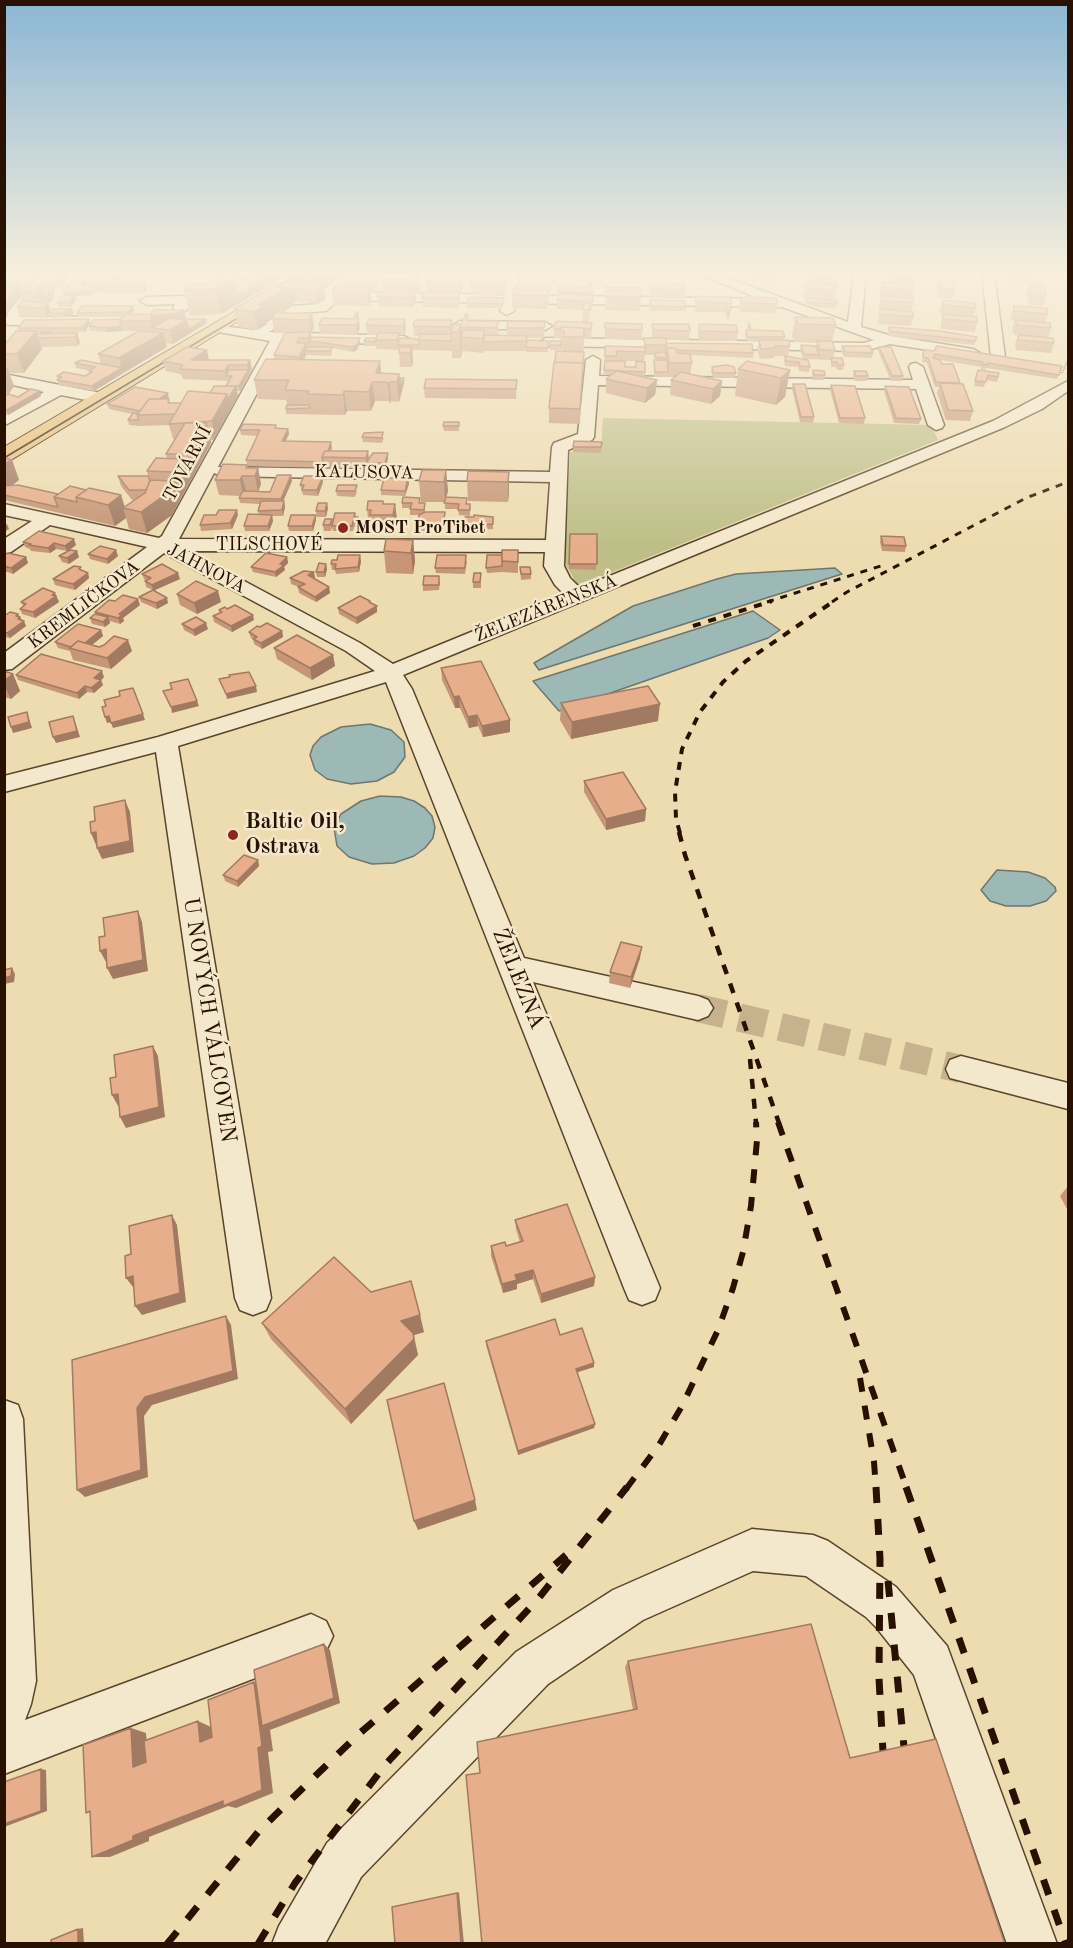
<!DOCTYPE html>
<meta charset="utf-8">
<style>
body{margin:0}
#map{position:relative;width:1073px;height:1948px;overflow:hidden;background:#eedcb1;font-family:"Old Standard TT",serif}
canvas{display:block}
.frame{position:absolute;inset:0;border:6px solid #281100;pointer-events:none}
</style>
<div id="map">
<canvas width="1073" height="1948"></canvas>
<div class="frame"></div>
</div>
<script>
const g = document.querySelector('canvas').getContext('2d');
g.lineJoin = 'round';
function fill(path, color) { g.fillStyle = color; g.fill(path, 'evenodd'); }
const toPath = rows => new Path2D(rows.map(r => 'M' + r).join(''));
function trace(path, color, width, dash) { g.strokeStyle = color; g.lineWidth = width; g.lineCap = dash ? 'butt' : 'round'; g.setLineDash(dash || []); g.stroke(path); }
function label(font, color, halo, rows, align = 'center') {
  g.font = font + ' "Old Standard TT",serif'; g.lineWidth = 5; g.setLineDash([]); g.textBaseline = 'middle'; g.strokeStyle = halo; g.fillStyle = color; for (const [text, x, y, turn = 0] of rows) {
    g.save(); g.translate(x, y); g.rotate((+turn || 0) * Math.PI / 180); g.textAlign = isNaN(turn) ? turn : align; if (halo) g.strokeText(text, 0, 0); g.fillText(text, 0, 0); g.restore();
  }
}
fill(toPath([
 [603,418,931,425,938,440,578,586,566,565,565,555,570,452,601,452]
]), '#bebf88');
const water = toPath([
 [835,568,842,574,539,670,534,663,633,606,717,579,736,574,835,568],
 [753,611,780,630,768,638,559,711,533,681,753,611],
 [370,724,391,730,404,742,405,757,394,772,377,781,351,784,327,779,315,770,310,755,313,746,321,737,341,727,370,724],
 [380,796,401,797,414,801,425,808,432,816,435,827,433,838,425,848,414,856,394,863,372,864,349,857,337,846,334,828,341,814,361,801,380,796],
 [997,870,1028,872,1045,878,1055,887,1056,891,1046,901,1030,906,1006,906,990,901,981,890,997,870]
]);
fill(water, '#9db9b5');
trace(water, '#6e766d', 1.5);
trace(toPath([
 [698,1008,961,1069]
]), '#c6b38e', 28, [28, 14]);
const minor = toPath([
 [41,273,54,273,19,317,131,316,138,320,131,324,4,325,4,317,7,317,8,312,41,273],
 [347,273,362,273,334,292,503,295,507,273,519,273,516,295,760,299,697,273,714,273,848,322,854,273,866,273,861,327,892,336,973,349,980,353,973,357,890,344,864,351,546,346,539,342,546,338,864,343,874,340,782,307,515,303,514,311,507,315,500,311,502,303,339,300,326,311,300,313,269,332,404,336,411,340,404,344,284,342,218,467,550,472,552,447,554,443,578,434,586,360,593,356,600,360,599,376,913,380,909,367,911,364,916,363,923,367,944,425,942,428,936,430,928,425,916,389,598,385,594,437,592,440,568,450,564,566,570,578,580,588,993,421,1068,381,1068,391,1042,409,1005,427,403,675,412,689,524,958,698,996,708,1000,713,1008,708,1016,698,1020,533,982,660,1288,655,1300,642,1305,629,1300,624,1288,386,682,178,746,271,1298,266,1310,253,1315,240,1310,235,1298,156,752,4,792,4,776,158,737,375,671,346,651,164,553,12,669,4,670,4,653,147,547,50,525,11,552,4,554,4,539,32,521,4,515,4,504,159,538,162,536,270,341,213,331,211,328,213,325,254,330,292,306,318,304,325,298,308,296,306,293,308,290,319,290,347,273],
 [214,473,221,476,550,482,546,540,179,539,214,473],
 [188,551,545,552,544,566,555,585,564,594,393,664,360,643,188,551],
 [982,273,994,273,1005,357,998,361,991,357,982,273],
 [183,296,190,300,187,310,180,314,173,310,175,304,147,305,140,301,147,297,183,296],
 [460,321,545,322,552,326,545,330,455,328,453,325,460,321],
 [4,374,101,393,109,398,101,403,61,395,7,424,4,423,4,414,44,392,4,383,4,374],
 [961,1056,1068,1083,1068,1109,950,1078,946,1069,950,1060,961,1056],
 [4,1400,18,1405,23,1419,36,1681,31,1704,25,1720,311,1614,326,1621,333,1636,326,1651,4,1774,4,1400],
 [752,1529,813,1535,828,1541,896,1587,947,1646,1057,1944,1007,1944,914,1675,876,1627,866,1617,806,1576,753,1571,643,1620,548,1684,361,1877,325,1944,272,1944,279,1926,327,1843,516,1652,613,1590,752,1529]
]);
const major = toPath([
 [300,273,317,273,11,460,4,462,4,447,300,273]
]);
trace(minor, '#5a442c', 3);
trace(major, '#281100', 2);
trace(toPath([
 [1062,373,1068,360]
]), '#281100', 1.5, [1, 1.5]);
fill(minor, '#f4e8cc');
fill(major, '#e7be78');
trace(toPath([
 [279,290,308,273],
 [4,458,251,310]
]), '#281100', 1.5);
trace(toPath([
 [767,602,887,564],
 [832,602,847,592,1026,498,1068,482]
]), '#281100', 3, [7, 7]);
trace(toPath([
 [693,626,772,601],
 [680,833,676,819,675,792,682,749,700,712,723,682,746,661,834,601]
]), '#281100', 4, [8, 8]);
trace(toPath([
 [679,832,685,855,779,1123],
 [750,1059,756,1123]
]), '#281100', 4.5, [10, 10]);
trace(toPath([
 [778,1122,907,1489],
 [860,1378,874,1462,876,1489],
 [626,1489,659,1445,682,1406,718,1330,733,1288,743,1252,751,1206,757,1140,756,1122]
]), '#281100', 6, [14, 14]);
trace(toPath([
 [876,1487,880,1559,879,1678,883,1752],
 [906,1487,1066,1944],
 [888,1581,904,1747],
 [167,1944,259,1831,309,1782,360,1733,566,1555],
 [258,1944,295,1883,386,1764,538,1599,627,1487]
]), '#281100', 7, [16, 16]);
fill(toPath([
 [4,273,40,273,29,286,39,286,47,278,45,273,72,273,61,288,54,288,55,293,53,296,54,299,48,303,51,311,72,309,73,314,64,317,51,318,50,314,47,318,20,317,17,307,22,301,21,296,4,316,4,280,15,280,23,275,4,275],
 [89,273,243,273,241,276,221,277,232,279,244,279,251,275,250,273,291,273,221,314,190,316,184,290,207,284,218,277,205,278,185,277,185,276,168,276,166,279,117,279,118,280,144,280,147,289,144,293,93,293,90,296,75,296,76,300,71,307,58,307,57,303,64,296,63,292,85,279,86,283,85,285,92,285,99,282,100,285,105,285,108,279,91,279],
 [343,273,330,281,330,285,324,288,326,299,317,304,297,301,284,310,284,313,312,313,314,327,311,333,311,337,360,342,357,350,353,352,332,348,332,352,331,356,306,355,304,360,380,361,381,373,399,374,400,378,404,378,404,383,399,402,391,401,390,404,389,401,375,401,371,411,347,411,345,415,286,414,286,409,287,405,286,400,258,399,254,380,274,359,274,355,285,333,274,333,272,319,274,316,266,321,267,324,258,330,238,327,234,309,279,287,302,282,301,274],
 [749,273,780,273,778,282,748,280],
 [808,273,838,278,835,300,803,297],
 [882,273,914,277,912,285,914,290,912,298,913,303,911,312,913,317,911,326,878,324,880,310,879,310,879,305,881,297,880,296,880,292,882,284,881,284,881,279],
 [939,273,971,273,970,278,939,276],
 [1006,273,1039,273,1040,274,1037,283,1005,281,1005,276],
 [418,274,420,288,418,294,415,294,416,301,413,307,378,306,377,297,383,291,383,284,414,279],
 [940,278,955,290,952,299,938,297,937,287],
 [462,280,463,289,461,295,459,295,460,302,458,308,423,307,422,298,427,292,427,285],
 [506,281,505,296,471,295,470,286],
 [650,283,685,290,684,299,650,298],
 [1029,284,1046,296,1043,306,1029,305,1026,293],
 [559,286,593,293,592,310,590,310,589,323,592,323,591,339,584,339,580,424,549,423,549,408,563,352,563,349,561,349,561,350,550,350,550,341,561,341,561,338,554,338,554,329,582,322,583,310,557,309],
 [606,287,641,297,640,311,605,310],
 [376,288,374,293,371,293,371,300,369,306,334,305,332,292],
 [550,291,547,309,512,308,512,295],
 [695,296,732,303,729,318,727,319,725,312,695,312],
 [740,297,777,304,776,313,740,312,739,306],
 [504,298,503,308,467,308,467,303],
 [806,298,837,301,836,309,805,306],
 [650,300,686,307,686,311,650,311],
 [943,300,976,308,973,316,977,322,975,332,941,329,941,323,943,315,941,315,940,310],
 [133,306,134,310,132,315,151,314,184,310,186,319,207,323,173,344,166,343,167,347,94,391,59,385,57,376,85,376,89,373,89,371,90,371,76,368,75,363,101,364,98,354,153,332,152,331,122,331,107,332,90,331,89,326,121,319,122,317,78,317,77,313],
 [1014,306,1048,314,1045,322,1051,328,1048,337,1054,343,1051,353,1016,350,1015,344,1018,335,1014,335,1012,329,1015,321,1011,320,1011,315],
 [358,313,360,328,357,335,320,334,319,325,353,319],
 [468,315,468,321,498,321,498,335,507,335,507,328,545,322,544,338,527,338,527,340,548,341,548,352,526,352,526,351,484,351,483,353,462,351,461,358,452,358,452,351,412,350,413,361,412,367,400,367,399,353,400,350,376,349,376,346,365,346,364,341,376,338,377,335,367,335,366,325,405,319,406,329,404,335,399,335,400,338,419,339,420,336,414,336,413,326,452,320,452,328,461,324],
 [795,317,836,325,832,342,835,350,833,358,844,365,843,370,837,370,836,367,831,367,831,360,807,359,810,367,809,372,799,371,798,367,785,366,784,361,785,356,803,359,800,350,801,345,816,346,817,343,794,342,792,336],
 [89,319,90,324,85,332,52,333,77,333,80,342,78,346,41,347,42,349,24,373,9,373,14,386,8,395,18,397,41,396,8,415,4,414,4,396,8,395,4,395,4,339,7,339,8,341,19,331,18,328],
 [605,323,642,330,642,340,605,339],
 [652,324,690,331,689,340,666,340,666,343,753,353,753,358,690,355,692,363,690,374,722,381,720,396,711,404,670,395,671,380,675,377,654,377,654,365,655,355,645,355,644,361,616,361,625,367,645,372,645,377,641,376,657,380,655,395,645,403,606,393,606,379,611,375,604,374,605,346,644,347,644,338,652,338],
 [699,324,738,332,737,341,699,341,698,334],
 [889,327,977,337,974,345,888,336],
 [746,330,751,330,785,337,784,340,790,346,788,356,775,356,774,358,760,359,757,349,759,342,747,341,745,335],
 [842,346,873,353,872,358,844,357,841,351],
 [879,347,903,376,902,381,891,381,878,351],
 [923,353,1062,366,1057,379,986,368,985,370,981,369,981,367,940,360,942,364,960,383,973,411,970,421,946,420,937,393,939,387,935,387,927,363,922,362],
 [209,360,250,360,252,370,240,391,237,391,238,396,213,440,211,440,211,443,172,515,147,533,129,529,126,518,115,526,4,500,4,458,12,460,19,480,12,485,58,494,86,490,121,495,125,507,134,500,132,500,121,486,118,476,148,476,147,471,167,458,166,454,175,439,173,439,169,425,140,426,129,425,128,420,132,414,109,409,107,404,169,398,168,399,170,403,181,403,226,386,229,381,183,379,181,374,166,371,163,361],
 [712,367,736,373,735,378,713,378,711,372],
 [738,369,790,370,785,397,776,405,735,396],
 [813,370,825,375,824,380,813,380,812,375],
 [978,370,999,373,997,382,986,380,984,387,974,386],
 [854,371,868,376,867,381,855,381,853,376],
 [517,380,516,399,425,398,424,388],
 [793,384,814,417,813,423,800,422,792,389],
 [831,385,865,418,864,424,839,423,830,390],
 [885,386,921,419,919,424,894,423,884,391],
 [459,422,459,431,444,431,443,426],
 [277,428,288,429,289,434,286,441,332,448,331,451,368,451,369,459,388,459,385,469,248,466,248,468,258,468,261,484,258,491,270,492,291,475,292,481,283,501,284,501,285,507,283,516,272,516,273,521,269,531,245,531,244,526,259,515,258,511,260,504,240,503,239,498,240,496,219,495,215,480,247,465,246,460,258,436,241,435,240,430],
 [362,437,384,438,382,443,363,442],
 [574,441,602,442,601,453,573,452],
 [446,470,448,491,446,497,470,504,470,516,459,515,458,509,445,509,445,502,421,502,419,481],
 [509,472,509,492,508,502,468,501,467,481],
 [323,476,323,482,318,496,303,495,300,485],
 [408,478,409,484,405,496,381,495,381,490],
 [336,491,357,491,355,497,337,496],
 [383,501,384,504,395,504,397,520,395,531,371,531,371,526,369,526,367,510],
 [402,503,425,503,425,512,445,518,443,531,418,531,417,526,419,515,410,515,410,508,402,508],
 [328,508,326,517,317,517,316,511],
 [355,513,356,517,358,517,358,527,354,527,353,531,333,531,332,527,331,531,324,531,323,525,332,519,332,524],
 [216,515,238,515,232,529,201,531,200,525],
 [316,515,316,520,313,531,289,531,288,526],
 [493,517,493,529,464,531,464,526],
 [39,531,76,545,70,550,79,557,69,564,62,562,59,556,67,551,56,549,50,553,31,551,30,549,25,547,23,542],
 [570,534,597,534,596,570,569,569],
 [881,536,906,546,905,552,882,551,880,542],
 [413,540,415,561,413,574,386,573,384,551],
 [518,550,518,573,502,572,487,573,486,568,502,555],
 [88,554,118,556,108,564,90,559],
 [4,555,26,557,28,563,13,574,4,571],
 [287,557,288,563,284,567,285,570,276,577,253,572,251,567],
 [361,561,359,572,336,574,335,570,332,570,331,564],
 [467,561,465,574,436,573,435,568],
 [520,567,531,574,531,579,521,580],
 [327,569,325,577,317,577,316,572],
 [82,570,88,573,89,578,75,590,55,585,53,579],
 [142,574,180,579,154,590,168,603,157,609,141,602,139,597,153,590,146,587,145,581,146,580,144,579],
 [290,578,315,578,313,579,329,587,330,593,316,602,299,593,298,587,299,587,291,584],
 [481,578,481,588,473,588,473,582],
 [440,582,439,590,423,591,423,585],
 [177,594,221,602,197,614,180,605],
 [56,596,59,602,35,618,22,614,20,609,23,606,21,602],
 [115,601,140,605,123,618,124,621,120,624,110,621,110,623,105,627,92,624,90,618,96,614,95,612],
 [370,601,371,603,377,612,357,624,339,614,338,608],
 [219,610,254,620,232,632,214,622,213,616,220,613],
 [18,614,26,626,10,638,4,637,4,616],
 [182,624,208,629,195,636,184,630],
 [260,627,282,631,283,637,262,649,254,644,253,639,251,638,249,632],
 [101,630,103,636,92,645,132,651,111,669,73,660,70,651,58,648,55,642],
 [274,648,333,655,335,666,312,680,277,659],
 [441,668,510,732,483,737,478,726,469,728,460,708,455,708,442,680],
 [4,671,13,674,20,691,11,699,4,697],
 [16,675,104,677,101,680,103,685,94,693,87,692,79,699,18,680],
 [561,703,658,721,571,739,560,720],
 [584,781,646,809,645,821,606,830,584,792],
 [258,860,259,866,238,887,225,881,223,875],
 [640,958,630,988,609,983,610,972],
 [1068,1186,1068,1211,1060,1196],
 [515,1220,595,1277,594,1286,541,1303,533,1279,517,1284,517,1289,503,1293,491,1256,491,1246,506,1246,520,1242,516,1229],
 [371,1292,424,1332,414,1335,418,1355,351,1424,271,1339,262,1323],
 [560,1335,594,1367,577,1372,595,1424,594,1428,518,1455,486,1345,486,1341],
 [628,1661,850,1758,1005,1944,633,1710,625,1667]
]), '#c69677');
fill(toPath([
 [35,273,40,273,23,293,23,292,19,292,21,296,8,311,5,302,17,288,16,283,19,280],
 [63,273,72,273,61,288,59,284,64,278],
 [165,273,167,273,168,276,166,279],
 [266,273,291,273,238,304,237,295,266,278,265,274],
 [323,273,343,273,330,281,330,285,324,288,326,299,317,304,315,291,322,287,320,277],
 [418,274,420,288,418,294,417,279],
 [85,279,86,283,82,290,80,285],
 [233,279,238,304,221,314,216,289],
 [144,280,147,289,144,293,142,284],
 [462,280,463,289,461,295,461,286],
 [53,284,55,293,53,296,54,299,48,303,51,312,49,313,50,314,47,318,44,308,42,308,37,292,41,286,49,288],
 [370,287,371,300,369,306,367,293],
 [92,288,93,293,90,296,89,292],
 [287,288,295,288,297,301,284,310,285,319,281,313,282,311,266,321,267,324,258,330,254,312,259,305],
 [415,292,416,301,413,307,413,298],
 [459,292,460,302,458,308,458,298],
 [75,295,76,300,71,307,70,302],
 [7,306,8,311,4,316,4,309],
 [133,306,134,310,130,317,129,312],
 [72,309,73,314,64,317,63,313],
 [731,309,729,318,727,319,728,310],
 [184,310,189,329,206,319,207,323,173,344,170,330,152,328,150,316],
 [312,313,314,327,311,333,312,341,310,341,310,345,309,347,308,338,310,333,309,320],
 [358,313,360,328,357,335,356,319],
 [89,319,90,324,85,332,83,328],
 [405,319,406,329,404,335,403,326],
 [6,321,8,325,4,329,4,322],
 [461,324,462,351,461,358,459,332],
 [121,326,122,331,107,332,106,328],
 [36,331,42,349,24,373,17,354],
 [77,333,80,342,78,346,75,337],
 [163,333,167,347,123,373,119,358],
 [360,338,360,342,357,350,353,352,352,347],
 [306,343,307,351,305,351,306,355,301,367,299,357],
 [412,347,413,361,412,367,410,353],
 [207,350,209,360,191,360],
 [250,360,252,370,249,375,247,365],
 [380,361,382,380,376,373],
 [228,365,230,375,226,376,225,371],
 [7,367,14,386,8,395,4,384,4,371],
 [122,368,123,373,94,391,92,386],
 [248,370,249,375,240,391,239,386],
 [790,370,785,397,776,405,781,378],
 [399,374,401,388,404,378,404,383,399,402,397,382],
 [657,380,655,395,645,403,647,388],
 [722,381,720,396,711,404,713,389],
 [372,382,375,401,371,411,369,392],
 [390,382,391,401,390,404,388,385],
 [236,386,238,396,213,440,212,435,214,431,212,421,227,394],
 [40,391,41,396,8,415,7,410],
 [344,391,347,411,345,415,343,395],
 [168,393,169,398,144,414,140,411],
 [207,423,211,443,194,475,189,454],
 [288,429,289,434,283,446,282,441],
 [331,442,332,448,328,457,325,457],
 [368,451,369,462,366,463,366,458],
 [388,453,388,459,385,469,385,463],
 [179,459,190,459,194,475,179,501,172,472],
 [12,460,19,480,10,487,4,492,4,464],
 [258,468,261,484,258,492,255,476],
 [446,470,448,491,445,502,444,482],
 [509,472,509,492,508,502,508,482],
 [291,475,292,481,282,504,281,499],
 [242,476,246,491,243,496,240,480],
 [323,476,323,482,318,496,317,490],
 [408,478,409,484,405,496,405,491],
 [174,481,179,501,172,515,147,533,141,512],
 [121,495,125,509,123,508,126,518,115,526,108,505],
 [284,501,285,507,283,516,282,510],
 [327,503,328,508,326,517,325,511],
 [395,504,397,520,395,531,393,515],
 [237,510,238,515,232,529,230,523],
 [272,515,273,521,269,531,268,526],
 [316,515,316,520,313,531,312,526],
 [7,524,9,529,4,532,4,525],
 [74,539,76,545,67,551,65,546],
 [413,540,415,561,413,574,411,553],
 [54,543,56,549,50,553,48,548],
 [116,550,118,556,108,564,107,559],
 [77,551,79,557,69,564,67,558],
 [360,555,361,561,359,572,358,567],
 [26,557,28,563,13,574,11,568],
 [287,557,288,563,284,567,285,570,276,577,275,572,280,564],
 [326,564,327,569,325,577,324,572],
 [314,572,315,578,309,581,308,575],
 [88,573,89,578,75,590,73,584],
 [178,573,180,579,153,591,152,585],
 [329,587,330,593,316,602,315,597],
 [218,591,221,602,197,614,194,603],
 [55,593,59,602,35,618,33,612],
 [167,598,168,603,157,609,156,603],
 [138,599,140,605,123,618,124,621,120,624,118,618,119,614],
 [377,606,377,612,357,624,356,618],
 [18,614,19,618,20,617,22,621,24,621,26,626,10,638,7,633,16,616],
 [253,615,254,620,232,632,231,626],
 [108,617,110,623,105,627,103,622],
 [206,623,208,629,195,636,193,630],
 [101,630,103,636,83,652,78,648],
 [282,631,283,637,262,649,261,643],
 [128,640,132,651,111,669,107,658],
 [333,655,335,666,312,680,310,668],
 [102,671,104,677,101,680,103,685,94,693,91,688,94,678],
 [13,674,20,691,11,699,4,685,4,681],
 [85,686,87,692,79,699,77,693],
 [256,686,257,692,227,699,226,694],
 [459,696,460,708,455,708,454,697],
 [197,701,199,706,172,713,171,707],
 [660,704,658,721,571,739,572,722],
 [27,712,32,728,13,733,11,727],
 [143,714,145,720,113,728,111,723],
 [477,715,478,726,469,728,468,717],
 [73,716,80,737,56,743,53,737],
 [109,716,111,722,107,723,105,717],
 [510,720,510,732,483,737,482,726],
 [125,800,130,812,134,852,102,859,97,848],
 [646,809,645,821,606,830,606,819],
 [96,832,101,844,96,845,91,833],
 [258,860,259,866,238,887,237,881],
 [138,911,142,922,148,971,113,979,107,968],
 [642,947,640,958,630,988,631,977],
 [106,949,111,961,106,962,100,951],
 [12,968,15,974,14,982,4,984,4,978],
 [153,1046,158,1056,165,1117,126,1128,120,1117],
 [118,1094,123,1104,118,1106,112,1095],
 [172,1215,177,1225,186,1302,142,1315,135,1306],
 [533,1270,533,1279,517,1284,517,1289,503,1293,502,1284,515,1275],
 [133,1276,139,1285,133,1287,126,1278],
 [595,1277,594,1286,541,1303,541,1294],
 [420,1315,424,1332,405,1338,401,1321],
 [226,1316,231,1325,238,1379,152,1405,144,1416,148,1477,85,1497,77,1490,145,1397],
 [414,1339,418,1355,351,1424,345,1409],
 [594,1363,594,1367,575,1373,576,1369],
 [595,1424,594,1428,518,1455,518,1451],
 [475,1500,477,1510,418,1530,414,1521],
 [324,1644,330,1650,340,1703,270,1730,273,1751,268,1752,273,1793,236,1808,228,1806,149,1837,149,1841,110,1857,92,1857,133,1836,258,1748,254,1682,264,1689],
 [198,1721,211,1727,213,1747,200,1742],
 [131,1728,146,1733,149,1771,133,1767],
 [41,1769,46,1770,47,1811,4,1827,4,1824],
 [459,1892,464,1944,461,1944,457,1893],
 [83,1928,84,1944,78,1944,78,1929]
]), '#a17a61');
const building = toPath([
 [26,273,35,273,22,289,19,280,15,280,20,275,25,275,26,273],
 [274,273,283,273,275,277,274,273],
 [303,273,327,273,320,277,301,274,303,273],
 [416,273,418,274,417,279,419,279,417,285,383,284,385,279,414,279,416,273],
 [808,273,839,273,838,278,807,275,808,273],
 [883,273,914,273,914,277,883,275,883,273],
 [1020,273,1039,273,1040,274,1020,273],
 [251,275,266,278,237,295,234,284,251,275],
 [219,277,233,279,216,289,184,290,187,284,207,284,219,277],
 [234,277,244,279,234,284,233,279,232,279,234,277],
 [46,278,64,278,59,284,53,284,49,288,54,288,52,291,51,290,42,289,41,286,39,286,46,278],
 [108,278,117,278,115,280,144,280,142,284,105,284,108,278],
 [940,278,954,278,955,290,940,288,940,278],
 [75,279,85,279,80,285,92,285,94,282,99,282,97,285,105,285,106,288,92,288,89,292,63,292,75,279],
 [4,280,19,280,16,283,4,283,4,280],
 [290,280,324,286,315,291,295,288,288,292,287,288,279,287,290,280],
 [428,280,462,280,461,286,427,285,428,280],
 [472,280,506,281,505,286,470,286,472,280],
 [591,281,593,293,558,292,559,286,588,287,591,281],
 [342,283,376,283,374,289,370,289,370,287,340,286,342,283],
 [650,283,684,284,685,290,650,289,650,283],
 [806,283,837,286,836,290,805,288,806,283],
 [882,283,913,285,914,290,882,287,882,283],
 [1029,284,1044,286,1046,296,1032,296,1029,284],
 [24,286,41,286,37,292,19,292,24,286],
 [273,286,287,288,259,305,264,306,254,312,234,309,273,286],
 [335,286,370,287,367,293,332,292,335,286],
 [515,286,550,286,549,292,548,292,548,290,515,289,515,286],
 [606,287,640,288,640,291,606,291,606,293,606,287],
 [4,288,17,288,5,302,4,302,4,288],
 [42,289,51,290,44,295,42,289],
 [513,289,548,290,547,296,512,295,513,289],
 [380,291,415,292,413,298,377,297,380,291],
 [606,291,641,291,641,297,606,297,606,291],
 [424,292,459,292,458,298,422,298,424,292],
 [558,294,593,295,593,301,590,301,589,303,587,303,587,301,557,300,558,294],
 [75,295,70,302,57,303,61,296,75,295],
 [695,296,731,297,732,303,729,303,731,309,728,310,726,303,696,302,695,296],
 [881,296,914,298,913,303,881,301,881,296],
 [469,297,504,298,503,304,467,303,469,297],
 [740,297,776,298,777,304,742,303,740,297],
 [806,298,837,301,837,304,806,302,806,298],
 [650,300,685,301,686,307,650,306,650,300],
 [943,300,975,303,976,308,943,305,943,300],
 [22,301,48,303,44,308,17,307,22,301],
 [583,303,590,303,590,310,583,310,583,303],
 [82,306,133,306,129,312,77,313,82,306],
 [1014,306,1047,308,1048,314,1014,311,1014,306],
 [281,307,283,307,281,313,312,313,309,320,272,319,275,313,278,313,281,307],
 [52,309,72,309,63,313,49,313,52,309],
 [880,309,913,312,913,317,880,314,880,309],
 [153,310,184,310,178,313,150,316,153,310],
 [356,312,358,313,356,319,359,319,356,325,319,325,322,318,353,319,356,312],
 [151,314,151,321,120,321,124,315,151,314],
 [466,314,468,315,467,321,498,321,497,328,460,327,466,314],
 [943,314,977,317,977,322,943,319,943,314],
 [795,317,833,318,836,325,798,324,795,317],
 [170,318,186,320,170,330,152,328,170,318],
 [89,319,83,328,18,328,24,320,89,319],
 [121,319,120,321,121,326,106,328,89,326,93,320,121,319],
 [186,319,206,319,189,329,186,320,183,320,186,319],
 [369,319,405,319,403,326,366,325,369,319],
 [415,320,452,320,450,327,413,326,415,320],
 [1015,320,1050,323,1051,328,1017,325,1015,320],
 [508,321,545,322,544,328,507,328,508,321],
 [558,321,592,323,591,329,584,329,584,328,561,327,561,329,554,329,555,322,558,321],
 [605,323,642,324,642,330,605,329,605,323],
 [749,323,751,330,783,331,785,337,747,337,746,330,748,330,749,323],
 [453,324,461,324,459,332,451,332,453,324],
 [652,324,689,324,690,331,653,330,652,324],
 [699,324,736,325,738,332,700,331,699,324],
 [561,327,584,328,584,337,564,337,564,331,561,331,561,327],
 [889,327,940,331,977,337,975,341,889,331,889,327],
 [463,330,484,330,483,339,461,337,463,330],
 [16,331,36,331,17,354,4,354,4,346,16,331],
 [139,331,163,333,119,358,98,354,139,331],
 [41,332,52,332,51,333,40,334,41,332],
 [311,332,308,338,299,338,297,343,306,343,299,357,274,355,285,333,311,332],
 [77,333,75,337,38,338,36,334,77,333],
 [378,333,399,333,397,340,375,340,378,333],
 [420,334,451,334,451,341,419,340,420,334],
 [485,335,527,336,526,341,483,342,485,335],
 [1018,335,1053,338,1054,343,1019,340,1018,335],
 [311,337,360,338,357,345,352,347,310,341,311,337],
 [366,338,376,338,376,342,364,341,366,338],
 [400,338,419,339,419,345,398,345,400,338],
 [644,338,666,338,666,345,645,345,644,338],
 [527,340,548,341,548,348,526,347,527,340],
 [759,340,789,340,790,346,775,346,776,348,761,349,759,340],
 [550,341,561,341,561,345,550,345,550,341],
 [817,341,832,341,835,350,820,350,817,341],
 [666,343,752,344,753,353,676,350,676,348,667,348,667,349,666,349,666,343],
 [801,345,816,346,819,355,804,354,801,345],
 [605,346,645,347,645,352,616,351,617,356,605,356,605,346],
 [842,346,870,346,873,353,845,352,842,346],
 [937,346,1062,366,1059,375,988,363,987,365,982,364,983,362,935,354,933,358,940,360,942,364,953,364,960,383,936,382,928,358,923,357,923,353,925,350,934,351,937,346],
 [187,347,207,350,191,360,250,360,247,365,228,365,225,371,180,369,183,365,163,361,187,347],
 [307,347,332,347,330,351,305,351,307,347],
 [400,347,412,347,410,353,399,353,400,347],
 [879,347,891,347,903,376,892,376,879,347],
 [667,348,676,348,677,353,690,354,692,363,669,363,667,348],
 [556,351,584,352,583,367,583,363,555,362,556,351],
 [666,352,666,358,655,357,655,353,666,352],
 [785,356,808,360,810,367,800,366,799,362,786,361,785,356],
 [831,358,842,358,844,365,838,365,837,362,832,362,831,358],
 [266,359,380,361,376,373,399,374,397,382,390,382,388,385,387,382,372,382,369,392,344,391,343,395,307,394,309,391,285,390,289,380,254,380,266,359],
 [81,360,122,368,92,386,57,380,62,377,57,376,64,372,85,376,92,372,89,371,95,367,75,363,81,360],
 [654,360,667,360,668,372,655,372,654,360],
 [605,361,625,361,625,367,636,367,636,361,645,362,645,372,604,370,605,361],
 [747,361,790,370,781,378,738,369,747,361],
 [554,362,583,363,580,409,549,408,554,362],
 [726,365,734,367,736,373,713,373,712,367,726,365],
 [229,370,248,370,239,386,226,386,232,376,226,376,229,370],
 [813,370,824,371,825,375,814,375,813,370],
 [978,370,999,373,998,377,988,375,986,382,975,381,978,370],
 [617,371,657,380,647,388,606,379,617,371],
 [854,371,866,371,868,376,856,376,854,371],
 [681,372,722,381,713,389,671,380,681,372],
 [400,378,404,378,401,388,400,378],
 [426,379,517,380,516,389,424,388,426,379],
 [940,383,963,384,973,411,948,410,940,383],
 [793,384,805,384,814,417,801,417,793,384],
 [831,385,855,386,865,418,840,418,831,385],
 [214,386,236,386,228,399,227,394,210,393,214,386],
 [885,386,909,387,921,419,896,418,885,386],
 [135,387,168,393,159,399,149,399,140,411,107,404,135,387],
 [31,389,40,391,7,410,4,409,4,396,8,394,18,397,31,389],
 [188,391,227,394,212,421,169,424,188,391],
 [149,399,169,399,168,403,181,403,175,414,137,415,149,399],
 [287,405,309,405,310,408,286,409,287,405],
 [133,413,139,413,137,415,139,420,128,420,133,413],
 [444,422,459,422,459,426,443,426,444,422],
 [185,423,207,423,189,454,166,454,185,423],
 [243,424,276,425,275,428,288,429,282,441,331,442,328,451,325,451,322,457,323,462,246,460,260,430,240,430,243,424],
 [209,431,214,431,212,435,209,435,209,431],
 [383,432,382,438,362,437,364,433,383,432],
 [574,441,602,442,601,447,573,447,574,441],
 [325,451,368,451,366,458,322,457,325,451],
 [373,453,388,453,385,463,366,463,373,453],
 [4,458,12,460,4,464,4,458],
 [156,458,179,459,172,472,147,471,156,458],
 [179,459,190,459,183,472,179,459],
 [223,464,247,465,246,468,258,468,255,476,242,476,240,480,215,480,223,464],
 [422,470,446,470,444,482,419,481,422,470],
 [468,471,509,472,508,482,467,481,468,471],
 [277,475,291,475,281,499,239,498,243,491,270,492,277,475],
 [118,476,148,476,150,481,146,490,129,490,118,476],
 [304,476,323,476,317,490,302,490,304,485,300,485,304,476],
 [384,478,408,478,405,491,381,490,384,478],
 [150,480,174,481,166,494,141,512,123,508,145,493,150,480],
 [18,485,58,494,54,497,58,507,4,495,4,486,18,485],
 [338,485,357,485,355,491,336,491,338,485],
 [70,486,86,490,76,497,77,502,54,497,70,486],
 [89,488,121,495,108,505,76,497,89,488],
 [403,497,420,498,419,503,425,503,424,510,410,509,412,503,402,503,403,497],
 [446,497,467,498,466,504,470,504,470,510,458,510,459,504,444,503,446,497],
 [261,501,284,501,282,510,258,511,261,501],
 [368,501,383,501,383,504,395,504,393,515,370,515,371,510,367,510,368,501],
 [318,503,327,503,325,511,316,511,318,503],
 [219,510,237,510,230,523,200,525,204,515,216,515,219,510],
 [425,512,445,512,443,526,417,526,419,515,425,512],
 [335,513,355,513,354,517,358,517,358,521,353,521,352,526,332,526,335,513],
 [248,514,272,515,268,526,244,526,248,514],
 [291,515,316,515,312,526,288,526,291,515],
 [474,515,493,517,493,524,464,526,465,517,474,517,474,515],
 [325,519,332,519,330,525,323,525,325,519],
 [39,531,74,539,65,546,54,543,48,548,29,545,31,544,23,542,39,531],
 [570,534,597,534,597,564,569,564,570,534],
 [881,536,904,537,906,546,883,545,881,536],
 [386,539,413,540,411,553,384,551,386,539],
 [100,546,116,550,107,559,88,554,100,546],
 [70,550,77,551,67,558,59,556,70,550],
 [502,550,518,550,518,562,502,561,502,550],
 [8,553,26,557,11,568,4,566,4,555,8,553],
 [266,553,287,557,280,564,284,565,275,572,251,567,266,553],
 [338,555,360,555,358,567,335,569,336,564,331,564,332,560,337,560,338,555],
 [437,555,466,555,465,568,435,568,437,555],
 [487,555,502,555,502,566,486,568,487,555],
 [319,563,326,564,324,572,316,572,319,563],
 [162,564,178,573,152,585,145,581,151,578,142,574,162,564],
 [74,566,81,567,79,569,88,573,73,584,53,579,74,566],
 [520,567,530,567,531,574,521,574,520,567],
 [304,571,314,572,308,575,329,587,315,597,298,587,305,584,290,578,304,571],
 [474,573,481,573,480,582,473,582,474,573],
 [424,576,439,576,439,585,423,585,424,576],
 [196,581,218,591,194,603,177,594,196,581],
 [43,588,53,592,55,593,52,595,56,596,33,612,20,609,26,604,21,602,43,588],
 [153,590,167,598,156,603,139,597,153,590],
 [123,595,138,599,119,614,122,615,118,618,95,612,109,600,115,601,123,595],
 [360,596,370,601,369,602,377,606,356,618,338,608,360,596],
 [235,605,253,615,231,626,213,616,222,612,219,610,225,607,227,609,235,605],
 [10,612,18,614,16,616,20,617,18,619,24,621,7,633,4,632,4,616,10,612],
 [95,614,108,617,103,622,90,618,95,614],
 [196,617,206,623,193,630,182,624,196,617],
 [267,623,282,631,261,643,253,639,257,637,249,632,257,626,260,627,267,623],
 [78,624,101,630,85,643,78,641,71,647,55,642,78,624],
 [297,635,333,655,310,668,274,648,297,635],
 [114,636,128,640,107,658,69,648,78,641,99,647,104,645,114,636],
 [41,654,102,671,94,678,101,680,91,688,85,686,77,693,16,675,41,654],
 [481,661,510,720,482,726,477,715,468,717,459,696,454,697,441,668,481,661],
 [4,671,13,674,4,681,4,671],
 [249,672,256,686,226,694,219,679,230,677,229,675,249,672],
 [188,679,197,701,171,707,163,691,172,689,170,683,188,679],
 [648,686,660,704,572,722,561,703,648,686],
 [133,688,143,714,111,723,109,716,105,717,102,707,106,706,104,700,120,696,119,691,133,688],
 [27,712,29,722,11,727,8,717,27,712],
 [73,716,77,731,53,737,49,722,73,716],
 [623,772,646,809,606,819,584,781,623,772],
 [125,800,130,841,97,848,96,832,91,833,90,822,95,821,94,807,125,800],
 [244,855,258,860,237,881,223,875,244,855],
 [138,911,143,960,107,968,106,949,100,951,99,937,105,936,103,918,138,911],
 [621,942,642,947,631,977,610,972,621,942],
 [12,968,11,976,4,978,4,970,12,968],
 [153,1046,159,1107,120,1117,118,1094,112,1095,110,1078,116,1077,114,1055,153,1046],
 [567,1204,595,1277,541,1294,533,1270,515,1275,517,1280,502,1284,491,1246,505,1242,506,1246,523,1241,515,1220,567,1204],
 [172,1215,180,1293,135,1306,133,1276,126,1278,125,1256,131,1254,129,1226,172,1215],
 [334,1257,371,1292,411,1281,420,1315,401,1321,413,1333,414,1339,345,1409,262,1323,334,1257],
 [226,1316,233,1371,145,1397,137,1408,141,1470,77,1490,72,1360,226,1316],
 [555,1319,560,1335,582,1328,594,1363,576,1369,595,1424,518,1451,486,1341,555,1319],
 [444,1383,475,1500,414,1521,387,1400,444,1383],
 [811,1624,850,1758,936,1739,1005,1944,482,1944,466,1775,480,1773,477,1742,637,1709,628,1661,811,1624],
 [324,1644,334,1698,262,1726,254,1670,324,1644],
 [254,1682,262,1746,258,1748,262,1790,223,1806,223,1801,133,1836,133,1840,92,1857,90,1811,86,1813,83,1745,131,1728,133,1767,146,1762,144,1741,198,1721,200,1742,212,1737,208,1700,254,1682],
 [41,1769,41,1811,4,1824,4,1782,41,1769],
 [457,1893,461,1944,395,1944,392,1907,457,1893],
 [78,1929,78,1944,51,1944,51,1940,78,1929]
]);
fill(building, '#e6ae8a');
trace(building, '#a17a61', 1.5);
const sky = g.createLinearGradient(0, 0, 0, 545);
sky.addColorStop(0, '#8ab6d4');
sky.addColorStop(0.5, '#f7efdc');
sky.addColorStop(1, '#f7efdc00');
g.fillStyle = sky;
g.fillRect(0, 0, 1073, 545);
for (const [x, y, r, color] of [
 [343,528,6,"#8f2418"],
 [233,835,6,"#8f2418"]
]) { const dot = new Path2D(); dot.arc(x, y, r, 0, 2 * Math.PI); g.fillStyle = color; g.fill(dot); trace(dot, '#f4e8cc', 2); }
label('18px', '#281100', '#f4e8cc', [
 ["TOVÁRNÍ",188,464,-62],
 ["KALUSOVA",364,473,1],
 ["TILSCHOVÉ",269,545],
 ["JAHNOVA",206,569,28],
 ["KREMLIČKOVA",84,605,-37],
 ["ŽELEZÁRENSKÁ",546,609,-22]
]);
label('bold 18px', '#281100', '#f4e8cc', [
 ["MOST ProTibet",355,528]
], 'left');
label('bold 22px', '#281100', '#f4e8cc', [
 ["Baltic Oil,",245,822],
 ["Ostrava",245,847]
], 'left');
label('22px', '#281100', '#f4e8cc', [
 ["ŽELEZNÁ",518,979,68],
 ["U NOVÝCH VÁLCOVEN",209,1020,81]
]);
</script>
